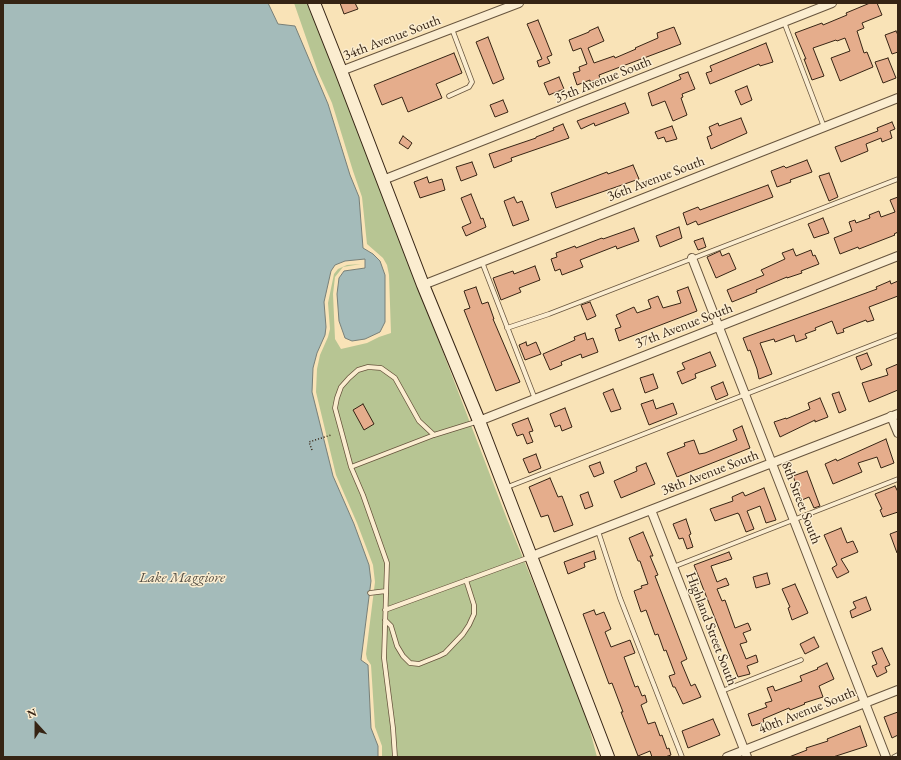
<!DOCTYPE html>
<style>
body{margin:0}
#map{position:relative;width:901px;height:760px;overflow:hidden;background:#f9e3b7;font-family:"EB Garamond",serif}
canvas{display:block}
.frame{position:absolute;inset:0;border:4px solid #362414;pointer-events:none}
.north{position:absolute;left:16px;top:704px;width:40px;height:40px;-webkit-text-stroke:3px #fbedd0;paint-order:stroke;rotate:339deg;font-size:11px;font-weight:700;line-height:16px;text-align:center;color:#362414}
.north::after{content:'';display:block;margin:auto;width:14px;height:18px;background:#362414;clip-path:polygon(50% 0,100% 100%,50% 72%,0 100%)}
</style>
<div id="map">
<canvas width="901" height="760"></canvas>
<div class="frame"></div>
<div class="north">N</div>
</div>
<script>
const g = document.querySelector('canvas').getContext('2d');
g.lineJoin = 'round';
function fill(path, color) { g.fillStyle = color; g.fill(path, 'evenodd'); }
const toPath = rows => new Path2D(rows.map(r => 'M' + r).join(''));
function trace(path, color, width, dash) { g.strokeStyle = color; g.lineWidth = width; g.lineCap = dash ? 'butt' : 'round'; g.setLineDash(dash || []); g.stroke(path); }
function label(font, color, halo, rows, align = 'center') {
  g.font = font + ' "EB Garamond",serif'; g.lineWidth = 3; g.setLineDash([]); g.textBaseline = 'middle'; g.strokeStyle = halo; g.fillStyle = color; for (const [text, x, y, turn = 0] of rows) {
    g.save(); g.translate(x, y); g.rotate((+turn || 0) * Math.PI / 180); g.textAlign = isNaN(turn) ? turn : align; if (halo) g.strokeText(text, 0, 0); g.fillText(text, 0, 0); g.restore();
  }
}
fill(toPath([
 [294,3,309,3,507,519,583,704,597,757,382,757,382,746,375,727,371,665,367,659,366,654,375,582,373,565,357,523,336,475,316,392,317,369,320,355,328,337,330,329,328,303,334,274,338,269,347,265,361,264,343,267,335,277,333,294,335,339,341,349,367,343,379,337,391,333,389,275,387,265,383,258,367,244,362,197,353,171,332,103,318,72]
]), '#b7c593');
const water = toPath([
 [3,3,268,3,278,24,295,26,328,104,350,175,359,197,363,248,373,254,380,261,385,275,385,322,380,332,365,339,352,341,345,338,339,321,337,294,339,278,344,271,365,268,365,259,345,261,335,265,331,271,324,302,326,327,325,335,317,353,313,368,312,392,333,476,354,524,369,565,371,581,361,660,368,665,371,728,378,746,378,757,3,757,3,3]
]);
fill(water, '#a4bbba');
trace(water, '#787f78', 1);
const building = toPath([
 [340,3,355,3,358,9,344,14,340,3],
 [870,3,877,3,882,15,862,23,864,28,857,31,864,53,867,52,873,67,840,81,831,58,850,51,845,38,837,41,836,40,813,48,824,76,812,80,804,59,806,59,795,33,822,23,823,25,847,15,846,13,870,3],
 [538,20,552,55,547,57,550,63,539,67,537,61,542,59,527,24,538,20],
 [598,27,604,41,588,48,594,63,614,56,615,58,636,49,635,48,658,38,657,33,674,27,681,44,599,75,600,79,590,82,590,80,577,85,573,73,580,71,579,67,587,64,581,48,573,51,569,40,589,32,589,31,598,27],
 [896,31,898,35,898,52,892,54,885,35,896,31],
 [488,37,504,79,493,84,476,42,488,37],
 [766,43,773,62,760,66,759,64,710,84,706,73,712,71,710,66,766,43],
 [454,53,462,73,436,84,442,98,408,112,402,97,382,105,374,85,454,53],
 [888,58,896,78,883,83,875,62,888,58],
 [688,72,695,89,682,94,683,97,681,98,687,115,673,121,665,101,652,106,648,93,681,79,679,75,688,72],
 [559,77,564,89,549,95,544,83,559,77],
 [747,86,752,100,741,105,735,91,747,86],
 [503,100,508,112,495,117,490,105,503,100],
 [625,103,629,113,595,126,594,123,581,129,577,121,625,103],
 [741,118,747,133,711,149,707,137,712,135,709,127,718,123,719,126,741,118],
 [892,122,895,129,890,131,892,138,882,142,881,138,866,144,868,151,841,162,835,147,878,131,877,128,892,122],
 [563,124,569,138,511,158,512,161,494,168,489,154,536,138,536,137,554,130,553,128,563,124],
 [672,126,677,139,666,142,664,137,658,139,655,132,672,126],
 [403,136,412,143,408,149,399,143,403,136],
 [807,160,812,172,790,180,791,182,777,187,771,171,784,166,786,168,807,160],
 [472,162,477,175,461,181,456,167,472,162],
 [633,165,639,179,556,208,551,193,607,172,608,174,633,165],
 [829,173,838,197,829,201,819,176,829,173],
 [427,177,429,183,442,179,445,190,420,198,414,182,427,177],
 [768,185,773,197,698,225,696,221,687,225,683,213,698,207,700,210,768,185],
 [471,194,481,219,483,218,486,227,466,236,462,227,471,223,461,198,471,194],
 [514,197,517,203,522,201,529,220,513,226,504,201,514,197],
 [898,197,898,232,894,234,895,235,859,249,858,247,840,254,834,238,852,231,849,222,855,220,856,223,870,218,869,215,879,211,881,217,895,212,890,200,898,197],
 [823,218,829,233,814,238,808,224,823,218],
 [679,227,682,238,660,247,656,236,679,227],
 [634,228,639,241,617,249,616,246,580,260,583,267,562,275,560,269,555,271,551,259,557,257,556,253,575,246,576,248,602,238,603,239,634,228],
 [703,238,706,247,698,250,694,241,703,238],
 [793,249,796,256,811,250,813,256,815,255,819,264,801,271,802,273,787,278,787,277,756,290,757,292,732,302,727,290,764,275,761,270,785,259,782,253,793,249],
 [720,251,722,256,729,253,736,269,716,278,707,257,720,251],
 [535,266,540,280,519,288,521,292,501,300,493,278,513,271,514,274,535,266],
 [890,281,891,284,898,281,898,296,869,307,874,320,867,322,866,320,843,329,844,332,837,334,832,321,815,328,816,330,805,334,807,338,796,342,794,335,775,342,774,339,760,343,772,374,759,379,757,369,750,350,748,351,743,338,877,289,876,287,890,281],
 [476,287,482,304,488,302,494,319,493,319,520,382,496,391,464,310,470,308,464,291,476,287],
 [688,287,697,311,619,341,615,329,621,327,616,315,634,307,637,313,651,308,648,300,658,296,663,308,681,303,677,291,688,287],
 [590,302,596,316,587,320,581,305,590,302],
 [585,333,587,340,593,338,598,352,582,358,581,354,561,362,562,365,550,370,543,354,575,340,574,337,585,333],
 [526,342,527,346,536,342,541,354,525,360,519,345,526,342],
 [710,352,716,366,695,374,696,378,682,384,677,372,685,369,682,363,710,352],
 [867,353,872,365,861,370,856,357,867,353],
 [898,364,898,390,869,402,862,383,888,375,886,369,898,364],
 [653,374,658,388,645,393,640,378,653,374],
 [723,382,728,395,716,400,711,387,723,382],
 [613,389,621,409,611,412,603,393,613,389],
 [839,392,846,410,839,413,832,394,839,392],
 [820,398,828,417,815,422,815,420,780,437,774,422,786,418,786,419,810,409,808,403,820,398],
 [653,400,656,409,673,403,677,414,649,425,641,404,653,400],
 [363,404,374,424,364,430,353,410,363,404],
 [565,408,572,427,562,431,560,425,555,427,550,414,565,408],
 [528,418,533,431,529,432,533,442,527,444,523,434,517,436,512,424,528,418],
 [742,426,750,448,677,477,667,453,685,446,684,443,694,440,699,454,705,453,737,440,733,430,742,426],
 [886,439,894,463,881,468,877,457,858,463,862,472,833,484,825,464,836,459,837,461,886,439],
 [536,454,541,468,529,473,523,459,536,454],
 [600,462,604,473,594,477,589,466,600,462],
 [646,463,655,484,621,498,614,481,637,471,636,467,646,463],
 [807,471,820,506,814,508,809,497,802,500,793,476,807,471],
 [550,478,558,497,562,496,573,525,554,532,548,515,541,517,529,487,550,478],
 [895,486,898,492,898,512,883,517,880,510,882,509,875,494,895,486],
 [764,488,776,520,766,523,760,506,747,511,754,529,746,532,739,514,738,514,738,513,715,521,710,509,733,501,732,497,743,492,745,496,764,488],
 [588,492,593,506,585,509,580,495,588,492],
 [686,519,691,534,689,535,693,547,687,549,683,538,679,539,673,524,686,519],
 [841,528,847,543,853,541,858,552,841,559,849,572,837,578,832,568,837,565,824,535,841,528],
 [898,531,898,552,897,553,890,534,898,531],
 [643,532,653,556,650,556,658,575,655,576,687,659,681,662,691,686,695,684,701,697,683,704,675,687,673,687,669,676,675,674,666,650,664,651,658,634,655,635,646,610,641,612,634,591,642,588,641,586,648,584,640,561,638,561,629,538,643,532],
 [594,551,596,559,584,563,585,567,568,574,564,562,594,551],
 [729,552,732,559,711,566,717,582,726,578,729,585,717,589,722,601,725,600,735,628,748,623,751,630,743,633,747,642,740,644,746,659,756,655,758,662,747,666,750,674,738,677,694,565,729,552],
 [767,573,770,584,756,588,753,577,767,573],
 [795,584,808,613,792,620,788,608,790,607,782,589,795,584],
 [866,597,871,610,852,618,850,611,856,608,853,602,866,597],
 [594,610,596,615,604,612,611,629,605,632,611,647,630,640,635,653,624,657,635,687,638,686,642,696,645,695,647,702,641,705,648,724,655,722,660,736,662,735,667,749,669,748,671,755,665,757,652,757,650,751,638,756,621,712,623,712,612,683,609,684,583,614,594,610],
 [814,637,819,647,805,654,800,644,814,637],
 [882,648,890,665,885,667,887,672,877,677,872,666,877,664,872,652,882,648],
 [827,663,834,679,819,686,823,697,804,703,805,704,790,710,789,708,763,719,764,722,752,726,748,714,767,707,765,703,772,701,767,688,773,686,775,691,802,681,800,676,818,669,817,668,827,663],
 [898,712,898,735,892,738,884,717,898,712],
 [713,719,720,735,688,748,682,731,713,719],
 [860,726,867,746,833,757,789,757,807,750,806,748,828,741,827,739,860,726]
]);
fill(building, '#e5ad8c');
trace(building, '#362414', 1);
const lane = toPath([
 [784,22,824,127],
 [449,96,469,87,472,82,452,29],
 [482,262,535,399],
 [507,328,549,314,898,179],
 [351,467,434,435,479,421],
 [505,488,898,335],
 [598,531,620,598,682,757],
 [673,567,898,479],
 [370,593,386,591],
 [385,610,530,557],
 [385,620,391,626,397,646,403,656,410,663,419,664,439,656,445,653,463,634,469,625,474,614,474,605,466,580],
 [722,691,801,660],
 [395,757,393,728,384,658,387,563,363,495,351,467,341,430,335,408,337,398,341,387,349,378,358,370,368,367,381,368,395,378,419,421,434,435],
 [894,757,898,755]
]);
const street = toPath([
 [341,71,519,3],
 [383,180,832,3],
 [692,258,886,757],
 [423,285,898,98],
 [891,416,898,433],
 [479,421,898,256],
 [651,510,747,757],
 [532,556,898,414],
 [727,757,898,690]
]);
const secondary = toPath([
 [314,3,341,71,423,285,479,421,608,757]
]);
trace(lane, '#67543d', 5.5);
trace(street, '#67543d', 10);
trace(secondary, '#362414', 14);
trace(toPath([
 [312,450,309,442,331,435]
]), '#362414', 1.5, [1, 2]);
trace(lane, '#fbedd0', 4);
trace(street, '#fbedd0', 8);
trace(secondary, '#fbedd0', 12);
label('14px', '#362414', '#fbedd0', [
 ["34th Avenue South",392,38,-21],
 ["35th Avenue South",603,80,-22],
 ["36th Avenue South",656,179,-21],
 ["37th Avenue South",684,326,-21],
 ["38th Avenue South",710,473,-21],
 ["8th Street South",801,503,69],
 ["Highland Street South",711,629,69],
 ["40th Avenue South",807,711,-22]
]);
label('italic 15px', '#575146', '#fbedd0', [
 ["Lake Maggiore",182,578]
]);
</script>
